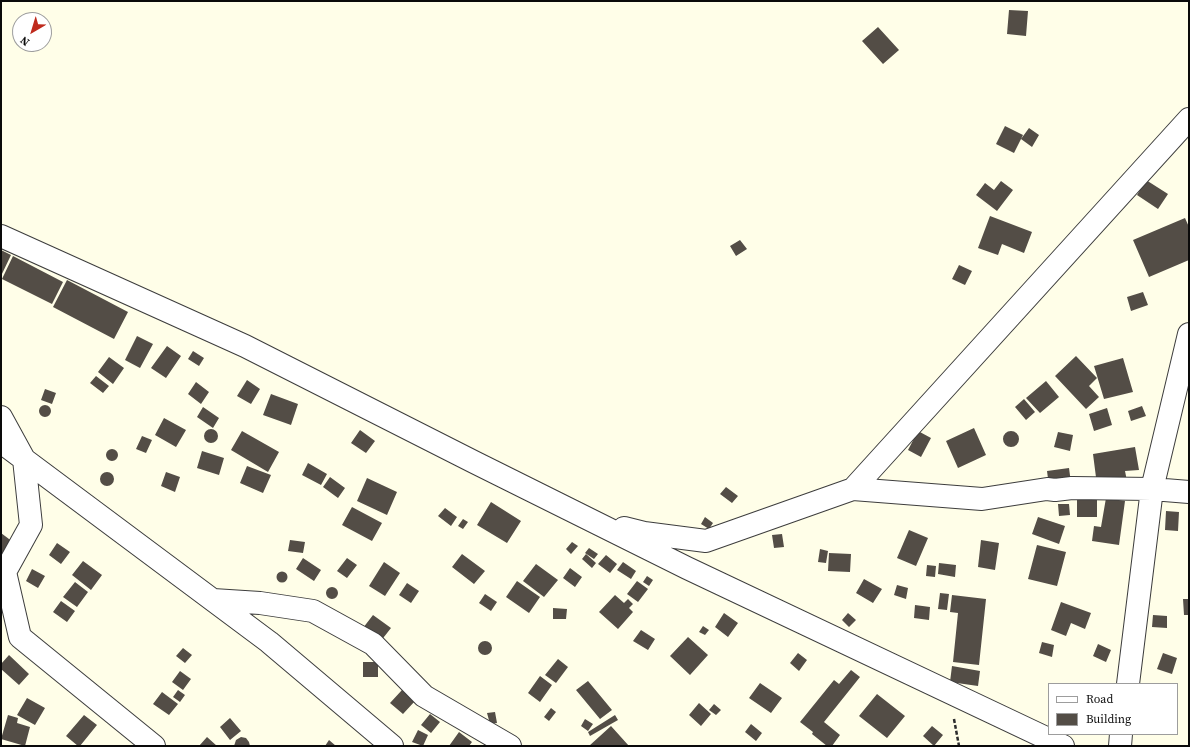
<!DOCTYPE html>
<style>
body{margin:0}
#map{position:relative;width:1190px;height:747px;overflow:hidden;background:#fffee8;font-family:"Source Serif 4",serif}
canvas{display:block}
.frame{position:absolute;inset:0;border:2px solid #0a0a0a;pointer-events:none}
.legend{position:absolute;left:1048px;top:683px;width:130px;height:52px;box-sizing:border-box;background:#fff;border:1px solid #9d9d9d;margin:0;padding:5px 7px;list-style:none;font-size:12px;color:#0a0a0a}
.legend li{display:flex;align-items:center;gap:8px;height:20px}
.legend b{width:20px;border:1px solid #9d9d9d}
.north{position:absolute;left:12px;top:12px;width:40px;height:40px;box-sizing:border-box;background:#fff;border:1px solid #9d9d9d;border-radius:50%;rotate:218deg;font-size:11px;font-weight:700;line-height:16px;text-align:center;color:#0a0a0a}
.north::after{content:'';display:block;margin:auto;width:14px;height:18px;background:#bf2b1d;clip-path:polygon(50% 0,100% 100%,50% 72%,0 100%)}
</style>
<div id="map">
<canvas width="1190" height="747"></canvas>
<div class="frame"></div>
<ul class="legend">
<li><b style="height:5px;background:#fff"></b>Road</li>
<li><b style="height:11px;background:#534d46"></b>Building</li>
</ul>
<div class="north">N</div>
</div>
<script>
const g = document.querySelector('canvas').getContext('2d');
g.lineJoin = 'round';
function fill(path, color) { g.fillStyle = color; g.fill(path, 'evenodd'); }
const toPath = rows => new Path2D(rows.map(r => 'M' + r).join(''));
function trace(path, color, width, dash) { g.strokeStyle = color; g.lineWidth = width; g.lineCap = dash ? 'butt' : 'round'; g.setLineDash(dash || []); g.stroke(path); }
fill(toPath([
 [1009,10,1028,11,1026,36,1007,34],
 [878,27,899,50,883,64,862,41],
 [1005,126,1023,135,1014,153,996,144],
 [1029,128,1039,135,1032,147,1021,139],
 [1146,180,1168,194,1158,209,1137,195],
 [1001,181,1013,190,997,211,976,195,985,183,994,190],
 [990,216,1032,232,1024,253,1002,244,998,255,978,248],
 [1185,218,1189,227,1189,260,1149,277,1133,240],
 [740,240,747,249,736,256,730,246],
 [1,250,11,255,1,276],
 [13,256,63,282,52,304,2,279],
 [959,265,972,271,965,285,952,279],
 [67,280,128,312,114,339,53,307],
 [1143,292,1148,305,1131,311,1127,297],
 [137,336,153,344,140,368,125,360],
 [167,346,181,356,166,378,151,368],
 [193,351,204,358,199,366,188,359],
 [1076,356,1097,378,1089,386,1099,397,1086,409,1055,376],
 [109,357,124,368,113,384,98,372],
 [1123,358,1133,392,1104,399,1094,366],
 [96,376,109,386,103,393,90,383],
 [247,380,260,389,251,404,237,396],
 [1046,381,1059,397,1040,413,1026,398],
 [196,382,209,392,201,404,188,394],
 [45,389,56,393,52,404,41,400],
 [271,394,298,404,291,425,263,415],
 [1024,399,1035,412,1026,420,1015,407],
 '39 411a6 6 0 1 1 12 0a6 6 0 1 1-12 0Z',
 [1142,406,1146,416,1131,421,1128,411],
 [203,407,219,418,213,428,197,417],
 [1107,408,1112,425,1094,431,1089,414],
 [164,418,186,430,176,447,155,435],
 [974,428,986,455,958,468,946,441],
 '204 436a7 7 0 1 1 14 0a7 7 0 1 1-14 0Z',
 [360,430,375,441,366,453,351,443],
 '1003 439a8 8 0 1 1 16 0a8 8 0 1 1-16 0Z',
 [242,431,279,452,268,472,231,450],
 [918,431,931,438,921,457,908,450],
 [1058,432,1073,435,1070,451,1054,447],
 [142,436,152,440,146,453,136,449],
 [1135,447,1139,470,1125,471,1127,481,1097,485,1093,454],
 '106 455a6 6 0 1 1 12 0a6 6 0 1 1-12 0Z',
 [202,451,224,458,219,475,197,468],
 [308,463,327,474,321,485,302,475],
 [247,466,271,475,263,493,240,483],
 [1069,468,1071,483,1049,486,1047,471],
 '100 479a7 7 0 1 1 14 0a7 7 0 1 1-14 0Z',
 [166,472,180,477,175,492,161,486],
 [330,477,345,488,338,498,323,487],
 [367,478,397,492,387,515,357,501],
 [726,487,738,496,732,503,720,494],
 [1106,498,1125,501,1119,545,1092,541,1094,526,1101,527],
 [1077,499,1097,499,1097,517,1077,517],
 [491,502,521,521,507,543,477,525],
 [1058,504,1069,504,1070,515,1059,516],
 [352,507,382,523,372,541,342,525],
 [445,508,457,517,451,526,438,516],
 [1166,511,1179,512,1178,531,1165,530],
 [705,517,713,523,709,529,701,524],
 [1038,517,1065,526,1059,544,1032,534],
 [463,519,468,522,463,529,458,526],
 [909,530,928,538,916,566,897,558],
 [1,533,13,542,1,559],
 [782,534,784,547,774,548,772,535],
 [290,540,305,542,303,553,288,551],
 [981,540,999,543,995,570,978,567],
 [572,542,578,546,571,554,566,549],
 [57,543,70,552,61,564,49,555],
 [1037,545,1066,552,1057,586,1028,579],
 [589,548,598,554,594,559,585,553],
 [820,549,828,551,826,563,818,562],
 [829,553,851,554,850,572,828,571],
 [462,554,485,571,474,584,452,567],
 [586,554,596,563,592,568,582,559],
 [606,555,617,564,610,573,598,564],
 [303,558,321,570,314,581,296,569],
 [347,558,357,565,347,578,337,571],
 [83,561,102,575,91,590,72,575],
 [384,562,400,573,385,596,369,586],
 [623,562,636,571,631,579,617,570],
 [939,563,956,565,955,577,938,574],
 [536,564,558,580,544,597,523,581],
 [927,565,936,566,935,577,926,576],
 [570,568,582,577,575,587,563,578],
 [32,569,45,576,38,588,26,581],
 '276.5 577a5.5 5.5 0 1 1 11 0a5.5 5.5 0 1 1-11 0Z',
 [647,576,653,580,649,586,643,582],
 [864,579,882,589,873,603,856,593],
 [517,581,540,597,529,613,506,597],
 [637,581,648,589,638,602,627,594],
 [75,582,88,592,77,607,63,597],
 [407,583,419,591,411,603,399,595],
 [897,585,908,588,906,599,894,595],
 '326 593a6 6 0 1 1 12 0a6 6 0 1 1-12 0Z',
 [940,593,949,594,947,610,938,609],
 [485,594,497,602,491,611,479,603],
 [615,595,624,603,628,599,633,604,629,608,633,612,618,629,599,612],
 [952,595,986,599,979,665,953,662,958,613,950,612],
 [1183,599,1189,599,1189,615,1184,615],
 [61,601,75,611,67,622,53,612],
 [1061,602,1091,613,1085,629,1071,623,1066,636,1051,630],
 [915,605,930,607,929,620,914,618],
 [553,608,567,609,566,619,553,619],
 [724,613,738,623,728,637,715,627],
 [848,613,856,620,849,627,842,620],
 [373,615,391,628,380,642,363,628],
 [1153,615,1167,616,1167,628,1152,627],
 [703,626,709,630,705,635,699,632],
 [641,630,655,639,648,650,633,641],
 [688,637,708,655,690,675,670,656],
 '478 648a7 7 0 1 1 14 0a7 7 0 1 1-14 0Z',
 [1042,642,1054,645,1052,657,1039,653],
 [1098,644,1111,650,1106,662,1093,656],
 [183,648,192,655,185,663,176,656],
 [798,653,807,660,799,671,790,663],
 [1163,653,1177,658,1172,674,1157,669],
 [9,655,29,674,19,685,1,669,1,664],
 [558,659,568,667,556,683,545,675],
 [363,662,378,662,378,677,363,677],
 [952,666,980,671,978,686,950,682],
 [851,670,860,677,824,722,840,735,832,746,827,746,812,734,813,732,800,722,834,680,839,684],
 [180,671,191,679,183,690,172,682],
 [540,676,552,685,540,702,528,693],
 [588,681,612,710,600,719,576,690],
 [760,683,782,698,771,713,749,698],
 [178,690,185,695,180,702,173,697],
 [402,690,415,701,403,714,390,703],
 [162,692,178,704,169,715,153,704],
 [877,694,905,716,887,738,859,716],
 [27,698,45,708,35,725,17,715],
 [699,703,711,714,701,726,689,715],
 [714,704,721,710,716,715,709,710],
 [551,708,556,712,549,721,544,717],
 [495,712,497,723,490,724,487,713],
 [430,714,440,722,431,733,421,725],
 [8,715,18,718,17,723,30,727,25,746,1,739],
 [84,715,97,725,80,746,78,746,66,736],
 [615,715,618,720,590,736,588,732],
 [230,718,241,731,230,740,220,727],
 [585,719,593,724,588,731,581,726],
 [751,724,762,733,756,741,745,732],
 [611,726,629,746,589,746],
 [932,726,943,735,934,746,923,736],
 [418,730,428,735,423,746,412,742],
 [459,732,472,742,469,746,449,746],
 [207,737,217,746,199,746],
 [241,737,246,738,249,742,250,746,234,746,236,740],
 [329,740,336,746,325,746]
]), '#534d46');
const minor = toPath([
 [1,236,245,346,474,462,687,568,1063,746],
 [1,417,24,459,31,525,5,572,20,637,154,746],
 [1,442,269,642,392,746],
 [853,489,1189,119],
 [624,528,644,533,706,541,853,489,982,499,1047,489,1055,490,1072,488,1152,489,1189,492],
 [213,600,260,603,313,611,373,644,424,696,510,746],
 [1128,684,1152,489,1189,334],
 [1120,746,1121,734]
]);
trace(minor, '#3d3d3d', 24);
trace(toPath([
 [954,719,959,746]
]), '#2c2c2c', 2.5, [4, 2]);
trace(minor, '#fff', 22);
</script>
